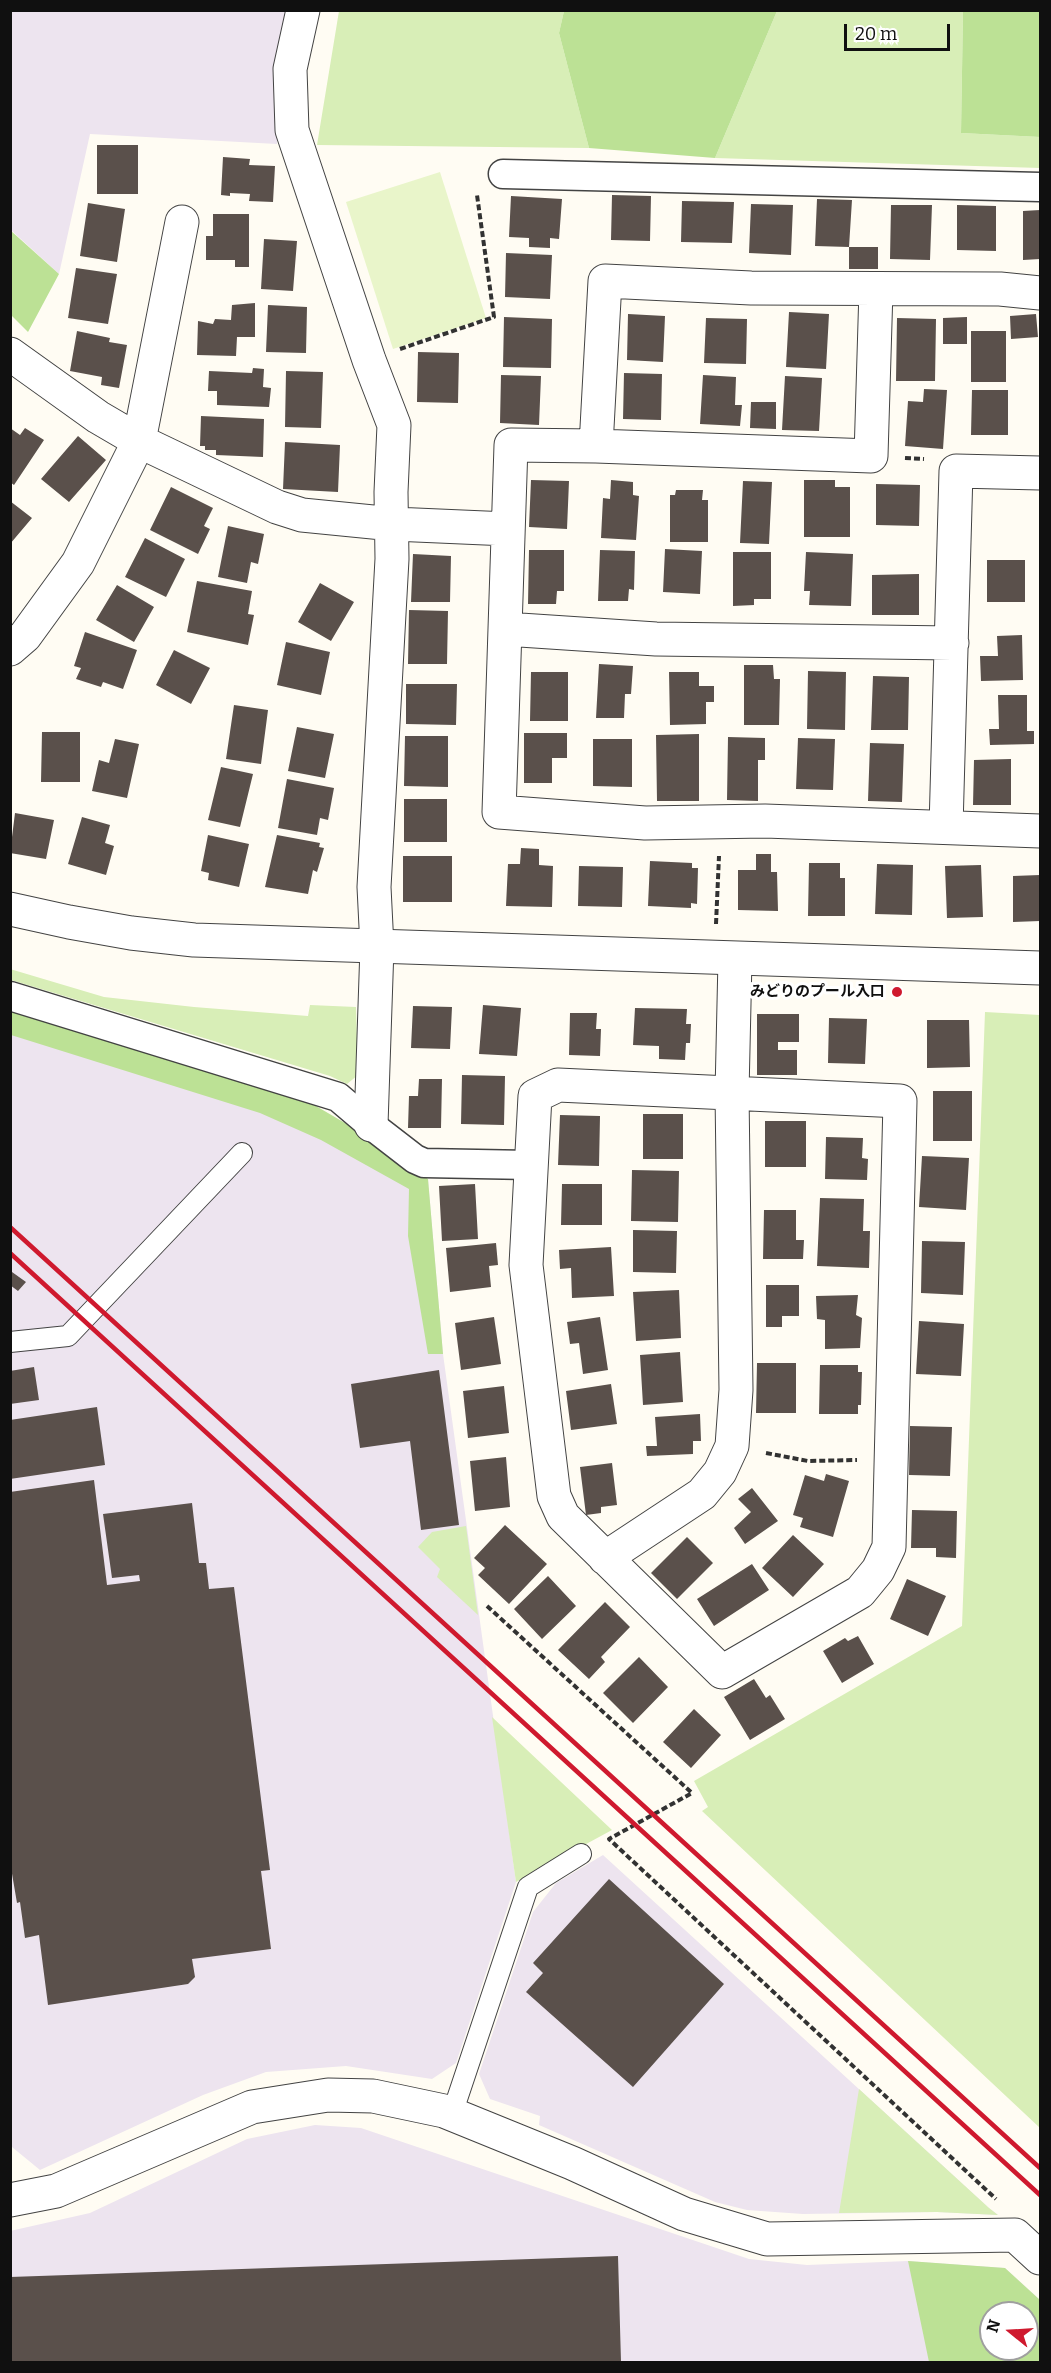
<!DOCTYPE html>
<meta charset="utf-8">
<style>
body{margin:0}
#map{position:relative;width:1051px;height:2373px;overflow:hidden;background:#fffcf3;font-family:Bitter,serif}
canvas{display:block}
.frame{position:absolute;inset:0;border:12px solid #101010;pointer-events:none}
.north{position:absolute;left:979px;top:2301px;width:60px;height:60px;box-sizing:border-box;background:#fff;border:2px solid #9f9f9f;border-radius:50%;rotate:288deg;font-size:16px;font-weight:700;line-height:24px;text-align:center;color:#101010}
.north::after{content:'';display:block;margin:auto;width:21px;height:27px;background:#cf192e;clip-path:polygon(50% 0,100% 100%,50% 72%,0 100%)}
.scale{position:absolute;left:844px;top:24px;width:106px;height:27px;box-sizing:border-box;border:3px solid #101010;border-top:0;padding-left:8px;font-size:18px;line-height:21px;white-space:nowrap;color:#101010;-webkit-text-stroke:4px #fff;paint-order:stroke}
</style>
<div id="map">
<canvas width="1051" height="2373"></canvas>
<div class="frame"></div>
<div class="north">N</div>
<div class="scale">20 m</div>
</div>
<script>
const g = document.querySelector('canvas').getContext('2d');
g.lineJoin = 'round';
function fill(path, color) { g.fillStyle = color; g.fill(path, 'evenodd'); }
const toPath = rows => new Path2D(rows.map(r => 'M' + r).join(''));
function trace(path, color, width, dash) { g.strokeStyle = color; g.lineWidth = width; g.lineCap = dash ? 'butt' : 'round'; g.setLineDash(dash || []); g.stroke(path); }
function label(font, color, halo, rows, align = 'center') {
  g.font = font + ' Bitter,"Noto Sans JP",serif'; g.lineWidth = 6; g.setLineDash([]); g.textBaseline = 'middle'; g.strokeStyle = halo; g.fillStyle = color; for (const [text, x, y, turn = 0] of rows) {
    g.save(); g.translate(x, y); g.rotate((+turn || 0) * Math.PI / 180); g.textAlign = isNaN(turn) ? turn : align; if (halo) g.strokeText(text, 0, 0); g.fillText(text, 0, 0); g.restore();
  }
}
fill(toPath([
 [11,11,288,11,277,103,277,144,90,134,59,274,11,230],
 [10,1010,428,1179,443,1354,516,1882,456,2063,432,2079,346,2066,266,2072,203,2095,40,2170,12,2147,10,2134],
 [603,1855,989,2208,998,2215,937,2212,803,2214,747,2210,715,2202,539,2125,540,2116,490,2099,479,2074,533,1912,556,1883],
 [315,2125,361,2128,749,2259,807,2265,908,2261,1005,2268,1040,2300,1040,2362,11,2362,10,2231,90,2213,247,2139],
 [991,2313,1027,2313,1027,2349,991,2349]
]), '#ede4ef');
fill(toPath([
 [339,11,564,11,559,33,589,148,317,145],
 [777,11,963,11,961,133,1040,137,1040,168,715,158],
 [10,969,104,997,194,1007,308,1016,310,1005,356,1007,358,1075,347,1084,330,1076,11,980],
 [985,1012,1040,1015,1040,2128,702,1811,708,1807,694,1781,962,1626],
 [466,1526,478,1615,437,1577,440,1569,418,1547,432,1532],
 [492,1717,612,1830,516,1882],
 [859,2089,989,2208,998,2215,937,2212,839,2213]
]), '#d8eeb7');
fill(toPath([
 [564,11,564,10,777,11,715,158,589,148,559,33],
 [963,11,1040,11,1040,137,961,133],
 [10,230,59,274,28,332,11,315],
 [10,1010,304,1099,357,1130,428,1179,443,1354,428,1354,408,1236,409,1189,321,1140,260,1113,11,1035],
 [908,2261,1005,2268,1040,2300,1040,2362,929,2362],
 [991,2313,1027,2313,1027,2349,991,2349]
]), '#bce195');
fill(toPath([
 [440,172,486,318,393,349,346,202]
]), '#e9f5ca');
fill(toPath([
 [97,145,138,145,138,194,97,194],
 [223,157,250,159,249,165,275,166,273,202,249,201,250,194,230,193,230,196,221,195],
 [612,195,651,196,650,241,611,240],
 [511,196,562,199,559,239,550,238,550,248,529,247,529,238,509,237],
 [817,199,852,200,849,247,815,246],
 [682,201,734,202,732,243,681,242],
 [88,203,125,209,117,262,80,256],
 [751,204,793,205,791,255,749,253],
 [891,205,932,205,930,260,890,259],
 [957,205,996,206,996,251,957,250],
 [1040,210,1040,259,1023,260,1023,211],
 [213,214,249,214,249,267,235,267,235,260,206,260,206,236,213,236],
 [264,239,297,241,293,291,261,289],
 [849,247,878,247,878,269,849,269],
 [506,253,552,255,550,299,505,297],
 [76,268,117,274,108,324,68,318],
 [255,303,255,337,237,337,236,356,197,355,198,321,213,324,215,319,231,320,232,305],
 [268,305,307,307,306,353,266,352],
 [789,312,829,314,826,369,786,367],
 [628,314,665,316,663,362,627,360],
 [1036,314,1038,337,1011,339,1010,316],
 [504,317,552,319,551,368,503,367],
 [967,317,967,344,943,344,943,318],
 [706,318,747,319,746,364,704,363],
 [897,318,936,319,935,381,896,381],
 [77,331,110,338,109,342,127,345,119,388,101,385,102,377,70,371],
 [971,331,1006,331,1006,382,971,382],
 [418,352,459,353,458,403,417,402],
 [253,368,264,369,263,387,271,388,269,407,217,405,217,391,208,391,209,371,252,373],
 [286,371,323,372,321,428,285,427],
 [624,373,662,374,661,420,623,419],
 [501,375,541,376,539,425,500,423],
 [703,375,736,377,735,405,742,405,740,426,700,424],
 [785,376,822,378,819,431,782,430],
 [924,389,947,390,943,449,905,446,908,401,923,402],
 [972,390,1008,390,1008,435,971,435],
 [751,402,776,402,776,429,750,428],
 [201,416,264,419,263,457,216,455,216,450,205,450,205,446,200,446],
 [10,428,20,435,25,428,44,440,14,485,10,482],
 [78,436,106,460,69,502,41,479],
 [285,442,340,445,338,492,283,489],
 [531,480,569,481,567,529,529,527],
 [611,480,633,482,633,495,639,496,636,540,601,538,603,498,610,499],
 [804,480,835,480,835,487,850,487,850,537,804,537],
 [743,481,772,482,769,544,740,543],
 [876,484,920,485,919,526,876,525],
 [171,487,213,508,204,526,210,529,198,554,150,530],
 [676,490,703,490,702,500,708,500,708,542,670,542,670,495,675,495],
 [10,501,32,518,10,544],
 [228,526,264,534,258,564,251,562,247,583,218,577],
 [145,538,185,559,166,597,125,577],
 [665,549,702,551,700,594,663,592],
 [529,550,564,550,564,591,557,591,556,604,528,604],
 [600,550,635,551,634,590,629,589,628,601,598,601],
 [733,552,771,552,771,599,754,599,754,605,733,606],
 [806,552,853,554,851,606,809,605,810,591,804,591],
 [413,554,451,556,450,602,411,602],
 [987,560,1025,560,1025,602,987,602],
 [919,574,919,615,872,615,872,575],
 [197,581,252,591,248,614,254,615,248,645,187,632],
 [320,583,354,602,331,641,298,622],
 [117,585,154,607,134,642,96,620],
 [409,610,448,611,447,664,408,664],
 [85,632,137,650,123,689,103,682,101,687,76,679,81,668,74,666],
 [1022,635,1023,680,981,681,980,656,998,656,997,636],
 [286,642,330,652,321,695,277,685],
 [174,650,210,668,191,704,156,685],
 [599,664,633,666,631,694,625,694,624,718,596,718],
 [744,665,773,665,774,679,780,679,779,725,744,725],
 [808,671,846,672,845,730,807,729],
 [531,672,568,672,568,721,530,721],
 [669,672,699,672,699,686,714,686,714,702,706,702,706,724,670,725],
 [873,676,909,677,908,730,871,730],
 [406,684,457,684,456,725,406,724],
 [998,695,1027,695,1027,731,1034,731,1034,744,990,745,989,729,999,729],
 [234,705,268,710,261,764,226,759],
 [297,727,334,734,325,778,288,771],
 [42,732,80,732,80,782,41,782],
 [524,733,567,733,567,758,552,758,552,783,524,783],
 [699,734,699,801,657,801,656,735],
 [405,736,448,736,448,787,404,786],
 [728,737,765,738,765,760,758,760,758,801,727,800],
 [798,738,835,739,833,790,796,789],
 [115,739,139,744,127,798,92,791,99,760,109,763],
 [593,739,632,739,632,787,593,786],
 [870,743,904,744,902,802,868,801],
 [1011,759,1011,805,973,805,974,760],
 [221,767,253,774,240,827,208,820],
 [287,779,334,788,328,820,320,818,317,835,278,828],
 [404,799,447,799,447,842,404,842],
 [15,813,54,820,46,859,10,853],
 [82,817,110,825,105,843,114,846,106,875,68,864],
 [208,835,249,844,239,887,208,880,209,873,201,871],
 [277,835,320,843,319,847,324,848,317,872,313,870,308,894,265,887],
 [521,848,539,849,539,865,553,866,552,907,506,906,508,864,520,864],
 [756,854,771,854,771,872,777,872,778,911,738,910,738,870,756,870],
 [403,856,452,856,452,902,403,902],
 [650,861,692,863,692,868,698,868,697,904,691,903,691,908,648,906],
 [809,863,840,863,840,878,845,878,845,916,808,916],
 [877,864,913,865,912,915,875,914],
 [981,865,983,917,947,918,945,866],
 [579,866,623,867,622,907,578,906],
 [1040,875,1040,921,1013,922,1013,876],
 [483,1005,521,1008,517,1056,479,1054],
 [413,1006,452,1007,450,1049,411,1048],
 [635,1008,687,1009,686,1024,691,1024,690,1043,686,1043,685,1060,659,1059,659,1046,633,1045],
 [570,1013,597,1013,596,1029,601,1029,600,1056,569,1055],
 [757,1014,799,1014,799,1042,778,1042,778,1050,797,1050,797,1075,757,1075],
 [829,1018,867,1019,865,1064,828,1063],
 [927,1020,969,1020,970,1067,927,1068],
 [462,1075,505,1076,504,1125,461,1124],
 [419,1079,442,1079,441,1128,408,1128,409,1096,418,1096],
 [933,1091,972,1091,972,1141,933,1141],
 [643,1114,683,1114,683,1159,643,1159],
 [560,1115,600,1116,599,1166,558,1165],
 [765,1121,806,1121,806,1167,765,1167],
 [826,1137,863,1138,862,1158,868,1159,867,1180,825,1179],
 [922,1156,969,1158,966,1210,919,1207],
 [632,1170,679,1171,678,1222,631,1221],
 [475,1184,478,1239,442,1241,439,1186],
 [562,1184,602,1184,602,1225,561,1225],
 [820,1198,864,1199,863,1231,870,1231,869,1268,817,1266],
 [764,1210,796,1210,796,1240,804,1240,803,1259,763,1259],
 [633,1230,677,1231,676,1273,633,1272],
 [922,1241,965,1242,963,1295,921,1293],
 [496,1243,498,1265,489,1266,491,1287,450,1292,446,1248],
 [611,1247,614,1296,572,1298,571,1268,560,1269,559,1250],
 [12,1272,26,1282,18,1291,10,1285],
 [766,1285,799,1285,799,1316,782,1316,782,1327,766,1327],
 [679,1290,681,1338,636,1341,633,1292],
 [858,1295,856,1315,862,1318,860,1348,825,1349,825,1320,817,1319,816,1296],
 [494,1317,501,1364,461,1370,455,1323],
 [600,1317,608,1370,583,1374,579,1343,570,1344,567,1322],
 [919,1321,964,1324,961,1376,916,1374],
 [680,1352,683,1402,643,1405,640,1355],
 [757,1363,796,1363,796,1413,756,1413],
 [820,1365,858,1365,858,1372,862,1372,861,1405,858,1405,858,1414,819,1414],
 [34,1367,39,1400,10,1404,10,1371],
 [439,1370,459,1525,421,1530,410,1441,360,1448,351,1384],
 [611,1384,617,1424,571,1430,566,1391],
 [504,1386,509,1433,468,1438,463,1391],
 [97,1407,105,1465,10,1479,10,1420],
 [700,1414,701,1441,693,1441,693,1454,647,1456,646,1446,657,1446,655,1417],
 [910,1426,952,1427,950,1476,909,1475],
 [506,1457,510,1507,475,1511,470,1461],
 [612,1463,617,1505,601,1507,601,1513,586,1515,580,1467],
 [826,1474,849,1481,833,1537,800,1527,803,1518,793,1515,805,1475,824,1481],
 [94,1480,107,1585,140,1581,139,1575,112,1578,103,1514,192,1503,199,1563,206,1563,209,1589,234,1587,270,1870,261,1871,271,1949,192,1959,195,1977,188,1984,48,2005,39,1935,25,1938,20,1902,17,1903,10,1862,10,1492],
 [752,1488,778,1521,745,1544,734,1528,751,1512,738,1499],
 [912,1510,957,1511,956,1558,936,1557,936,1548,911,1548],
 [505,1525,547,1564,509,1604,478,1575,485,1568,474,1558],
 [793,1535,824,1564,793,1597,762,1568],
 [687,1537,713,1563,677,1599,651,1573],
 [752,1564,769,1590,714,1626,697,1599],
 [548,1576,576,1606,542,1639,514,1609],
 [907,1579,946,1596,928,1636,890,1619],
 [605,1602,630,1627,601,1657,605,1662,589,1679,558,1650],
 [858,1636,874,1664,842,1683,823,1651,845,1638,848,1641],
 [639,1657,668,1687,633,1723,603,1693],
 [754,1679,766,1698,770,1695,785,1719,750,1740,724,1697],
 [694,1709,721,1735,691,1768,663,1742],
 [609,1879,724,1984,633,2087,526,1992,543,1973,533,1963],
 [618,2256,621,2362,10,2362,10,2277]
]), '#5a504b');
const service = toPath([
 [10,1342,68,1336,242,1153],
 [452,2114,528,1887,581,1854]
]);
const pedestrian = toPath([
 [503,174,1040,187],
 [10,996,338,1097,371,1125,415,1159,424,1163,530,1165]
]);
const minor = toPath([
 [303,10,290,69,292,130,369,360,394,425,391,492,392,559,374,887,377,947,371,1125],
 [1040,293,1000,289,751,288,605,281,596,446,511,445,499,812,645,823,765,821,1040,831],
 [10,354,98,417,139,441,277,507,302,515,393,524,508,529],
 [596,446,871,456,876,289],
 [505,629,656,639,952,643],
 [10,649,25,636,78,563,139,441,182,222],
 [946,827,956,471,1040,473],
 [558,1085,900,1101,889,1547,878,1570,860,1592,722,1672,563,1516,554,1496,526,1265,535,1096,558,1085],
 [605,1558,702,1494,720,1472,732,1446,736,1390,732,1093,735,959]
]);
const tertiary = toPath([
 [10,909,69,922,131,933,194,940,1040,968],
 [10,2200,56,2191,252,2107,328,2095,373,2096,444,2111,572,2163,684,2214,767,2239,1015,2235,1040,2258]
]);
trace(service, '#434343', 22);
trace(pedestrian, '#434343', 31);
trace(minor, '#434343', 35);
trace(tertiary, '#434343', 35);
trace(toPath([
 [400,349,494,317,477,195],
 [905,458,924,459],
 [716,924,719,856],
 [766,1453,808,1461,857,1460],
 [487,1606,692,1793,609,1839,996,2199]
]), '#323232', 4, [6, 3]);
trace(service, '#fff', 20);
trace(pedestrian, '#fff', 28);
trace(minor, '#fff', 33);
trace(tertiary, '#fff', 33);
trace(toPath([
 [10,1227,1040,2168],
 [10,1253,1040,2195]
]), '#cf192e', 4.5);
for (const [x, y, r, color] of [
 [897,992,6,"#cf192e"]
]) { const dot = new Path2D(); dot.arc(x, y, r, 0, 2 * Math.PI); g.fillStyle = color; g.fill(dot); trace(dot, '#fff', 2); }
label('bold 15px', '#101010', '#fff', [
 ["みどりのプール入口",885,992]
], 'right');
</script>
